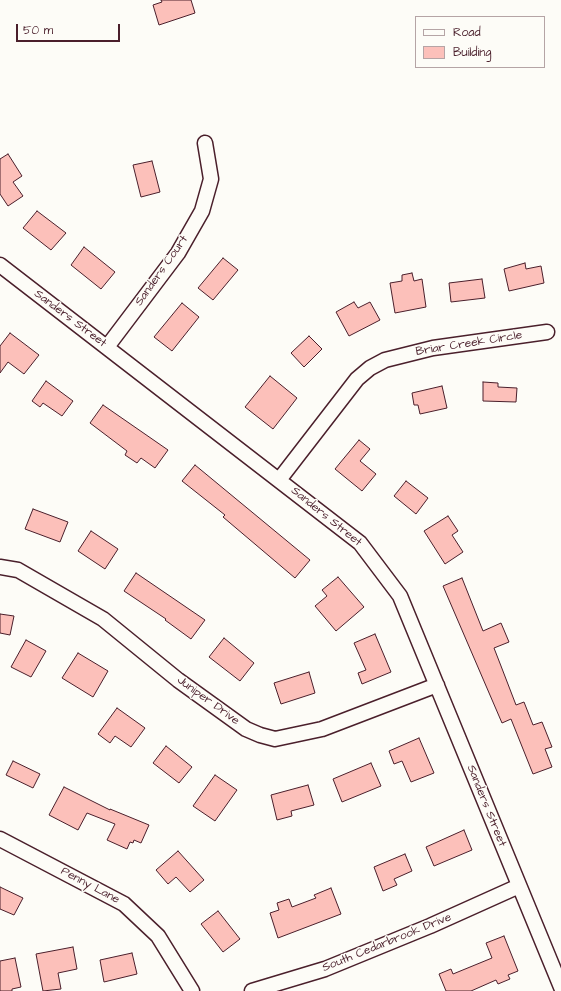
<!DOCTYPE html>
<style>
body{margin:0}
#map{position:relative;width:561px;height:991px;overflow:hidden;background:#fdfcf7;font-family:"Architects Daughter",sans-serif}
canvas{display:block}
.legend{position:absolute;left:415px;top:16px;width:130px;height:52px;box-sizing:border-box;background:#fdfcf7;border:1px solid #b5a4a5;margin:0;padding:5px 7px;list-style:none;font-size:12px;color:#4a1f2b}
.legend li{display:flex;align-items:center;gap:8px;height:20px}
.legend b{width:20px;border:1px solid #b5a4a5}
.scale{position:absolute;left:16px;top:24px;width:104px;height:18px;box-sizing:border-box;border:2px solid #4a1f2b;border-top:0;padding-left:5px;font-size:12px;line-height:14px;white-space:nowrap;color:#4a1f2b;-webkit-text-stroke:3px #fdfcf7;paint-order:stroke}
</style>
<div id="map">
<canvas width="561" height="991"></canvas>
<ul class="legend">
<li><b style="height:5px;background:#fdfcf7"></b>Road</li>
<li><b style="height:11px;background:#fcc0ba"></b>Building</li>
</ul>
<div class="scale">50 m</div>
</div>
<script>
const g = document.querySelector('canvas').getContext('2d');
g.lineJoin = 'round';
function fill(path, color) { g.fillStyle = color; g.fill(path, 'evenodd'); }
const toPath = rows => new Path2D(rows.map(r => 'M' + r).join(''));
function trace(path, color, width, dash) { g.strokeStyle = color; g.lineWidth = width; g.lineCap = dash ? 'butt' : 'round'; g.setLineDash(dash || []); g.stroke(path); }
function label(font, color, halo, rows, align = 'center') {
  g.font = font + ' "Architects Daughter",sans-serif'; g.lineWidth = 3; g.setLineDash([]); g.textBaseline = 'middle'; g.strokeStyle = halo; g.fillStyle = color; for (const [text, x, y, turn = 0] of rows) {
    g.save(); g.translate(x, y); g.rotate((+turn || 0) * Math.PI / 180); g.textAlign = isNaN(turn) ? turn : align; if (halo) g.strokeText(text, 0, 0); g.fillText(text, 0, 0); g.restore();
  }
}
const building = toPath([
 [161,0,191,0,195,13,159,25,153,5,162,2,161,0],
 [8,154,22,176,13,182,23,196,8,206,0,194,0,159,8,154],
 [152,161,160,192,141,197,133,165,152,161],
 [37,211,66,233,51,250,23,228,37,211],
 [84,247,115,272,101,289,71,265,84,247],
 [223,258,238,270,213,300,198,288,223,258],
 [525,263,526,269,541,266,544,283,509,291,504,269,525,263],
 [412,273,414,281,422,279,426,307,395,313,390,283,402,281,402,275,412,273],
 [482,279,485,298,451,302,449,283,482,279],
 [354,302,358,308,370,302,380,320,349,336,336,312,354,302],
 [182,303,199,317,172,351,154,337,182,303],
 [10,333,39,355,24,374,8,362,0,373,0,346,10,333],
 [309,336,322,349,304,367,291,353,309,336],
 [270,376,297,398,273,429,245,407,270,376],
 [46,381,73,401,62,416,43,403,40,407,32,401,46,381],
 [483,382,498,383,498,387,517,388,516,402,483,401,483,382],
 [442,386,447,408,420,414,418,405,414,405,412,393,442,386],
 [103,405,168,450,155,468,141,458,137,463,125,455,127,451,90,423,103,405],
 [359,440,370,449,360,461,376,474,362,491,335,469,359,440],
 [195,465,310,560,295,578,223,517,225,515,182,481,195,465],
 [406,481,428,498,416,514,394,496,406,481],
 [33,509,68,522,60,542,25,529,33,509],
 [448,516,458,531,452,535,463,552,445,564,424,531,448,516],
 [91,531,118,549,105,569,78,551,91,531],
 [136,573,205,620,191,639,165,620,166,619,124,591,136,573],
 [338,577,364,607,336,631,315,606,327,596,322,590,338,577],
 [462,578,483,631,501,623,509,642,494,648,501,666,516,705,524,702,533,725,542,722,552,747,545,749,552,767,533,774,511,719,502,723,443,586,462,578],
 [0,614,14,616,10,635,0,633,0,614],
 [375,634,391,672,362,684,358,673,366,670,354,643,375,634],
 [224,638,254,663,240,681,209,657,224,638],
 [26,640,46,651,31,677,11,667,26,640],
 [78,653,108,671,93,697,62,678,78,653],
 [309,672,315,693,281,704,274,683,309,672],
 [117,708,145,728,131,747,115,736,110,743,98,734,117,708],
 [419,738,434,773,411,782,402,761,394,764,389,751,419,738],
 [166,746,192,767,179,783,153,763,166,746],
 [13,761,40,774,33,788,6,775,13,761],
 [371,763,381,786,342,802,333,779,371,763],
 [215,775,237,790,215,821,193,806,215,775],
 [308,785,314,805,291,811,292,816,277,820,271,795,308,785],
 [64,787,110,810,110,809,149,825,141,843,134,840,133,843,130,842,127,849,107,840,115,824,87,813,78,830,49,815,64,787],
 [464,830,472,850,434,866,426,847,464,830],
 [178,851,204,880,190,892,176,877,168,884,156,870,178,851],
 [405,854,412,871,394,879,397,885,383,891,374,867,405,854],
 [0,887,23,898,14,915,0,909,0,887],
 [331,888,341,914,278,938,270,913,279,910,277,903,289,899,292,907,316,898,314,895,331,888],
 [218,911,240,939,223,952,201,924,218,911],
 [504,936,518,971,508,975,510,979,498,984,496,980,471,991,446,991,439,974,451,969,453,974,492,958,486,943,504,936],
 [73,947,77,969,58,973,61,989,43,991,36,954,73,947],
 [132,953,137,974,104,982,100,960,132,953],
 [15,958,21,987,12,989,12,991,0,991,0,961,15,958]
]);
fill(building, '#fcc0ba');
trace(building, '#4a1f2b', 1);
const street = toPath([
 [0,265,360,543,400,596,561,987],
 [107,347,178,253,202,211,211,179,205,143],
 [279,480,357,379,370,368,385,360,433,348,547,332],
 [0,567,18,570,103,619,178,680,246,729,260,735,275,739,322,729,437,685],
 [0,839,124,904,158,936,192,991],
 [252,991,325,969,430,926,519,886]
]);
trace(street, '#4a1f2b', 17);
trace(street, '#fdfcf7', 14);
label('12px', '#4a1f2b', '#fdfcf7', [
 ["Sanders Court",162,271,-55],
 ["Sanders Street",70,319,37],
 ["Briar Creek Circle",469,344,-9],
 ["Sanders Street",326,517,39],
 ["Juniper Drive",208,701,36],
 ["Sanders Street",486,806,68],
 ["Penny Lane",90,886,28],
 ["South Cedarbrook Drive",387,943,-22]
]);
</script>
